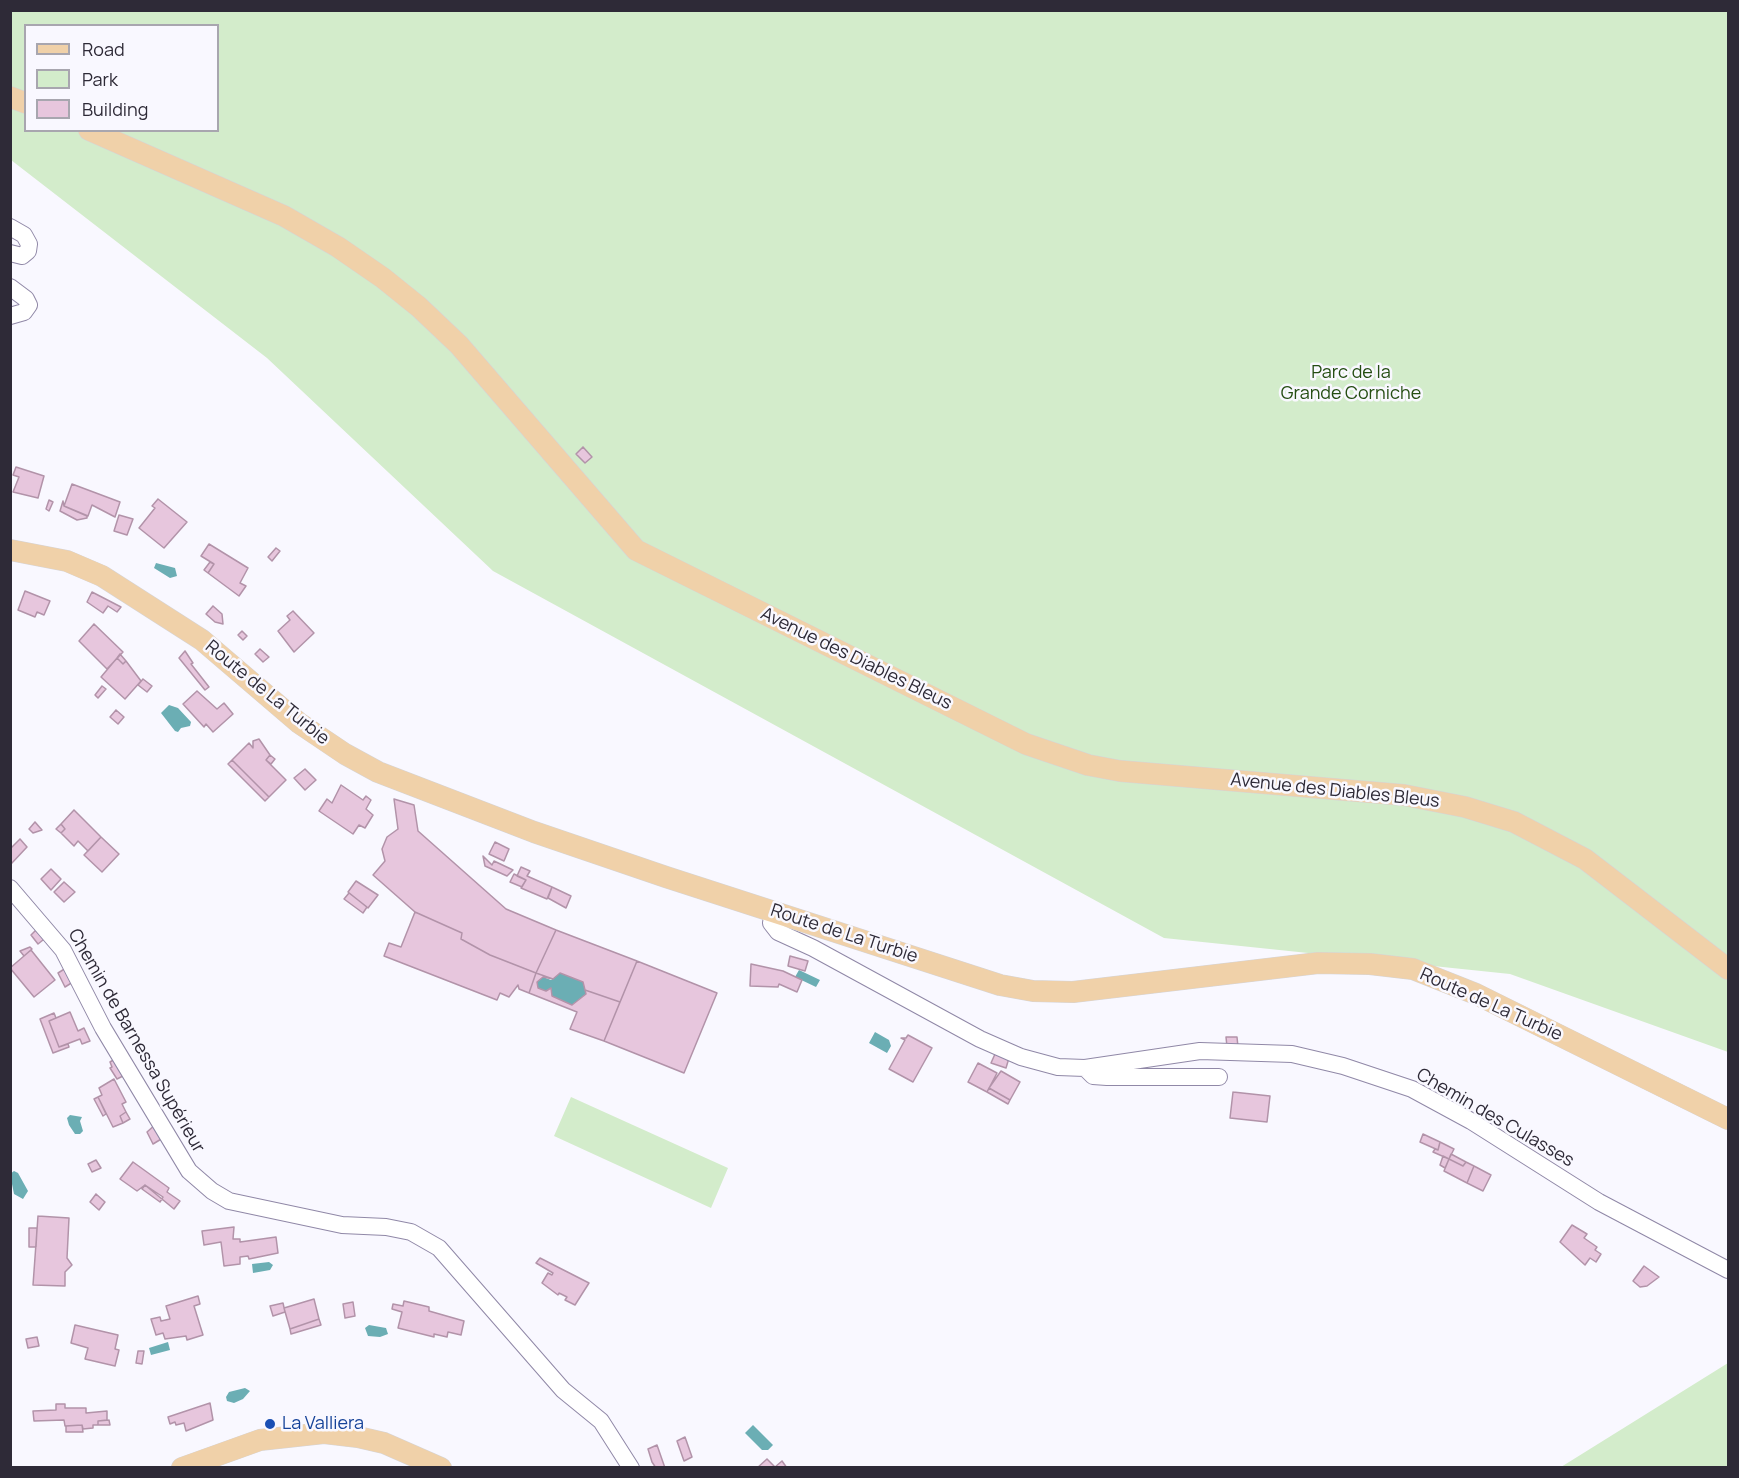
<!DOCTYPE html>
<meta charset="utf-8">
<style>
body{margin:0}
#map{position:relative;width:1739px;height:1478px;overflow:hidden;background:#f9f8ff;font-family:Manrope,sans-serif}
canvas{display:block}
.frame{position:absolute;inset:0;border:12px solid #2e2a37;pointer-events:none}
.legend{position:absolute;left:24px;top:24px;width:195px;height:108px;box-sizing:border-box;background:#f9f8ff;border:2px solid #a8a6af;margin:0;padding:8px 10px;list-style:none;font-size:18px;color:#2e2a37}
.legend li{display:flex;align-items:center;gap:12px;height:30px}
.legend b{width:30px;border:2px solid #a8a6af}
</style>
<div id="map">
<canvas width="1739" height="1478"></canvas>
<div class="frame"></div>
<ul class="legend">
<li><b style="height:8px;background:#f0d1a9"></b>Road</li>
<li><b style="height:16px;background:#d3eccb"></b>Park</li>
<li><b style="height:16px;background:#e7c6dd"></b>Building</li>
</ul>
</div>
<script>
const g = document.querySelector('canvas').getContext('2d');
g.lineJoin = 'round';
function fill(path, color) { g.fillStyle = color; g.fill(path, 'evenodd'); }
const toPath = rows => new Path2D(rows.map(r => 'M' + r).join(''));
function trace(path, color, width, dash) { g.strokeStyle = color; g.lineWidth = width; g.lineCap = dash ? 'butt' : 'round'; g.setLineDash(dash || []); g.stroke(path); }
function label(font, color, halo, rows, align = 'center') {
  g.font = font + ' Manrope,sans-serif'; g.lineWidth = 5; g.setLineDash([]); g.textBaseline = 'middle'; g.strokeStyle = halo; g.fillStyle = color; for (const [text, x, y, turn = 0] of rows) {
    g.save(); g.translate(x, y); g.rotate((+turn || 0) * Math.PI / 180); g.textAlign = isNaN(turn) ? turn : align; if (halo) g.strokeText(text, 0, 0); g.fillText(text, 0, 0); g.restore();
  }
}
fill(toPath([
 [10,11,1728,11,1728,1052,1510,974,1164,938,493,571,267,358,11,160],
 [26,26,218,26,218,130,26,130],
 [571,1097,728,1168,711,1208,554,1136],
 [1728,1363,1728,1467,1561,1467]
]), '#d3eccb');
fill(toPath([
 [156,563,175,568,177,576,170,578,154,568],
 [169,705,178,708,191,722,190,726,181,728,178,732,175,731,161,713],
 [799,970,820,980,816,987,795,977],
 [560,973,583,982,586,994,572,1005,552,996,551,988,546,991,538,988,537,982,543,977,551,980],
 [875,1032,889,1040,891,1046,887,1053,869,1043],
 [70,1115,82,1117,80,1121,83,1131,80,1134,75,1134,69,1125,67,1118],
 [14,1171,18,1173,28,1191,23,1199,14,1194,10,1174],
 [269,1262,273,1265,270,1270,253,1273,252,1264],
 [369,1325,386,1328,388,1334,380,1337,368,1336,365,1328],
 [168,1342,170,1350,151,1355,149,1348],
 [245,1388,250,1391,243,1399,234,1403,227,1401,226,1397,229,1392],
 [753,1425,773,1445,768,1450,762,1450,745,1433]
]), '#6baeb4');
const building = toPath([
 [583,447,592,457,585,463,576,454,583,447],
 [16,467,44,476,38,498,13,492,19,477,13,475,16,467],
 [72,484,120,502,115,517,92,505,88,516,64,506,72,484],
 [158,499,187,522,164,548,139,528,155,508,152,506,158,499],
 [49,500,53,502,49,511,46,509,49,500],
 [63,501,64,506,87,516,87,518,77,520,60,511,63,501],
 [119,515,133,519,127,535,114,531,119,515],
 [209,544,248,568,240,583,246,586,239,596,208,573,214,564,201,556,209,544],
 [276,548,280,551,272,561,268,557,276,548],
 [210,562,214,564,208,573,204,570,210,562],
 [25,591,50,601,44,615,37,612,35,617,18,610,25,591],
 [92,592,121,607,117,612,108,606,103,613,87,602,92,592],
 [213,606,222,614,223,624,215,622,206,614,213,606],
 [293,611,314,633,294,652,278,631,290,620,287,616,293,611],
 [94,624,123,652,107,669,79,641,94,624],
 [242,631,247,636,243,640,238,635,242,631],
 [260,649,269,657,263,662,255,654,260,649],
 [185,651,193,663,191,664,209,687,205,690,179,658,185,651],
 [120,654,126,661,123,664,117,658,120,654],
 [117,658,123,664,126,661,141,681,125,699,101,677,117,658],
 [143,679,152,686,147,692,138,685,143,679],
 [102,686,106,689,98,698,95,695,102,686],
 [197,691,217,709,224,703,233,714,213,732,206,724,204,727,183,704,197,691],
 [116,710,124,717,118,724,110,717,116,710],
 [259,739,270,755,266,760,286,780,269,797,232,760,249,743,253,748,253,741,259,739],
 [270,755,275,759,271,764,266,760,270,755],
 [232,760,269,797,265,801,228,764,232,760],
 [305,769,316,780,305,790,294,778,305,769],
 [341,785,363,800,366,796,371,800,366,809,373,815,365,828,359,825,353,834,319,811,327,799,332,803,341,785],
 [394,799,414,805,418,831,506,909,556,930,536,973,490,955,461,939,462,933,415,912,373,875,385,861,382,849,387,837,398,829,394,799],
 [74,810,101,837,88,851,78,841,74,846,61,833,65,829,61,824,74,810],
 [35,822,42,830,33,833,29,829,35,822],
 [61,824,65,829,61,833,56,829,61,824],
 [101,837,119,854,102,872,84,855,101,837],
 [20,839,27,847,11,864,10,849,20,839],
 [495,842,509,849,504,861,489,854,495,842],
 [483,856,492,865,494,861,513,870,507,876,485,866,483,856],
 [521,867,530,871,527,876,552,887,547,899,521,888,526,880,517,876,521,867],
 [51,869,61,879,51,890,41,879,51,869],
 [514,874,526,880,522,887,510,882,514,874],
 [356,881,378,895,368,908,348,892,356,881],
 [64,882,75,892,64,902,54,892,64,882],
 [552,887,571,896,566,908,548,898,552,887],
 [349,893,367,907,363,913,344,899,349,893],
 [415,912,462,933,461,939,490,955,536,973,529,993,519,989,518,985,509,997,500,993,497,1000,384,956,389,943,401,947,415,912],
 [39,927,48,936,38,944,31,935,39,927],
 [556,930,637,961,620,1002,585,990,583,982,560,973,553,979,536,973,556,930],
 [30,947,32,949,24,956,20,951,30,947],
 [31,950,55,980,34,997,10,968,31,950],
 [790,956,808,961,805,971,788,966,790,956],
 [637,961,717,993,684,1073,604,1041,637,961],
 [751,964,783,971,802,980,797,992,779,984,778,987,750,986,751,964],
 [66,968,73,982,65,987,58,973,66,968],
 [536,973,553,979,543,977,537,982,538,988,546,991,551,988,552,996,572,1005,586,994,585,990,620,1002,604,1041,570,1029,577,1012,529,993,536,973],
 [70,1012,78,1031,84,1028,90,1041,82,1044,80,1039,59,1047,49,1021,70,1012],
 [54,1013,56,1018,49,1021,59,1047,68,1044,69,1047,53,1053,40,1019,54,1013],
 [908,1035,932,1048,913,1082,889,1069,905,1040,901,1038,906,1038,908,1035],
 [1226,1037,1237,1037,1238,1047,1227,1047,1226,1037],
 [995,1054,1009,1058,1006,1068,991,1063,995,1054],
 [115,1059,125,1075,117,1079,110,1068,112,1067,110,1062,115,1059],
 [978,1063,997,1073,987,1092,968,1082,978,1063],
 [1001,1071,1020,1082,1010,1100,989,1088,1001,1071],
 [114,1079,126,1102,122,1104,126,1112,120,1116,123,1123,113,1127,98,1097,102,1095,99,1088,114,1079],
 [989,1088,1010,1100,1008,1104,987,1092,989,1088],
 [1233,1092,1270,1096,1267,1122,1230,1118,1233,1092],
 [98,1097,106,1114,103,1116,94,1099,98,1097],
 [126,1112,130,1119,123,1123,120,1116,126,1112],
 [156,1124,163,1138,153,1144,147,1132,156,1124],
 [1423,1134,1440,1142,1438,1150,1420,1142,1423,1134],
 [1440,1142,1454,1149,1449,1159,1433,1152,1435,1149,1438,1150,1440,1142],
 [1451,1154,1466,1162,1463,1166,1449,1159,1451,1154],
 [1443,1156,1449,1159,1445,1168,1440,1165,1443,1156],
 [1449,1159,1463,1166,1466,1162,1474,1166,1467,1183,1444,1171,1449,1159],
 [96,1160,101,1168,92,1172,88,1164,96,1160],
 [133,1162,169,1188,167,1192,180,1201,174,1209,145,1185,137,1191,120,1179,133,1162],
 [1474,1166,1491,1175,1483,1191,1467,1183,1474,1166],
 [145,1185,163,1197,160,1202,142,1189,145,1185],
 [96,1194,105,1202,99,1210,90,1202,96,1194],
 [38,1216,69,1218,67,1258,72,1265,65,1272,65,1286,33,1285,38,1216],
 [1572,1225,1587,1234,1584,1238,1597,1247,1595,1250,1601,1254,1596,1262,1590,1258,1585,1265,1560,1242,1572,1225],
 [234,1227,233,1239,240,1239,240,1242,276,1237,278,1253,249,1259,248,1256,240,1257,240,1264,224,1266,221,1242,204,1245,202,1231,234,1227],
 [29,1228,37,1228,36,1247,29,1247,29,1228],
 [540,1258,589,1283,575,1305,565,1300,567,1297,559,1293,558,1295,542,1283,548,1273,552,1275,553,1273,536,1263,540,1258],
 [1644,1266,1659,1277,1647,1286,1640,1287,1633,1281,1644,1266],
 [198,1296,200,1304,194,1306,203,1335,187,1340,186,1336,165,1339,163,1333,156,1335,151,1319,160,1317,161,1321,170,1319,166,1306,198,1296],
 [314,1299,319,1319,290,1329,284,1308,314,1299],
 [404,1301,429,1307,429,1311,464,1321,461,1335,448,1332,447,1337,434,1334,434,1337,398,1328,402,1312,392,1309,393,1304,403,1306,404,1301],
 [353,1302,355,1316,345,1318,343,1304,353,1302],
 [283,1303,285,1312,273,1316,270,1306,283,1303],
 [319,1319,321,1325,291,1334,290,1329,319,1319],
 [75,1325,118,1335,115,1349,119,1350,115,1366,85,1359,88,1348,71,1343,75,1325],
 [37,1337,39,1346,28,1348,26,1339,37,1337],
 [138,1351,144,1351,142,1364,136,1363,138,1351],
 [210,1403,213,1420,186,1431,184,1423,176,1425,175,1422,170,1424,168,1417,210,1403],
 [56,1404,65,1404,65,1408,86,1408,86,1413,107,1411,107,1420,98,1421,98,1425,93,1425,93,1428,83,1429,82,1425,65,1426,64,1420,34,1421,33,1411,56,1410,56,1404],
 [109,1420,110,1425,98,1425,98,1421,109,1420],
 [82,1425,83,1432,66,1432,66,1426,82,1425],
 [685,1437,692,1457,684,1461,677,1441,685,1437],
 [657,1445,665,1468,656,1468,652,1462,648,1449,657,1445],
 [767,1459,775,1467,757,1468,767,1459],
 [782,1461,787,1468,775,1467,782,1461]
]);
fill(building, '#e7c6dd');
trace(building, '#b293a9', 1.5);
const minor = toPath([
 [10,227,24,235,29,244,28,251,22,256,10,253],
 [10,287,26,299,29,305,24,312,10,316],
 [10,888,63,950,103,1028,189,1171,212,1191,229,1201,342,1225,386,1227,411,1232,439,1248,563,1390,601,1421,631,1468],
 [773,911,771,923,778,932,813,948,980,1039,1021,1057,1058,1067,1085,1068,1200,1051,1292,1054,1343,1066,1412,1089,1471,1121,1599,1202,1728,1270],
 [1085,1068,1093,1076,1107,1077,1219,1077]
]);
const major = toPath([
 [10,97,26,103],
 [89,130,284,216,338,247,383,278,419,307,459,345,636,550,1026,744,1088,765,1120,771,1404,795,1465,807,1514,822,1585,859,1728,969],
 [10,550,67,561,102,576,202,640,299,723,345,754,378,772,534,832,666,877,1000,985,1033,991,1073,992,1318,963,1370,964,1413,969,1476,994,1728,1119],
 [182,1468,260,1440,324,1433,358,1437,384,1443,441,1468]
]);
trace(minor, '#9088a7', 18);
trace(major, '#d5d4d7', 22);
trace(minor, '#fff', 16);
trace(major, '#f0d1a9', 21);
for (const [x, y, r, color] of [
 [270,1424,6,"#1a4fb4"]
]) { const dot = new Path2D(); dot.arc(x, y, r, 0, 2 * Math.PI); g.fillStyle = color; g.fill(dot); trace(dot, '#f9f8ff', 2); }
label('18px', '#244d12', '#f9f8ff', [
 ["Parc de la",1351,373],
 ["Grande Corniche",1351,394]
]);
label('18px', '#2e2a37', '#f9f8ff', [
 ["Avenue des Diables Bleus",856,659,26],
 ["Route de La Turbie",267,693,39],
 ["Avenue des Diables Bleus",1335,791,6],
 ["Route de La Turbie",844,934,18],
 ["Route de La Turbie",1491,1005,24],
 ["Chemin de Barnessa Supérieur",136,1041,60],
 ["Chemin des Culasses",1495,1118,30]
]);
label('18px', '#164399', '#f9f8ff', [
 ["La Valliera",282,1424]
], 'left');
</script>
